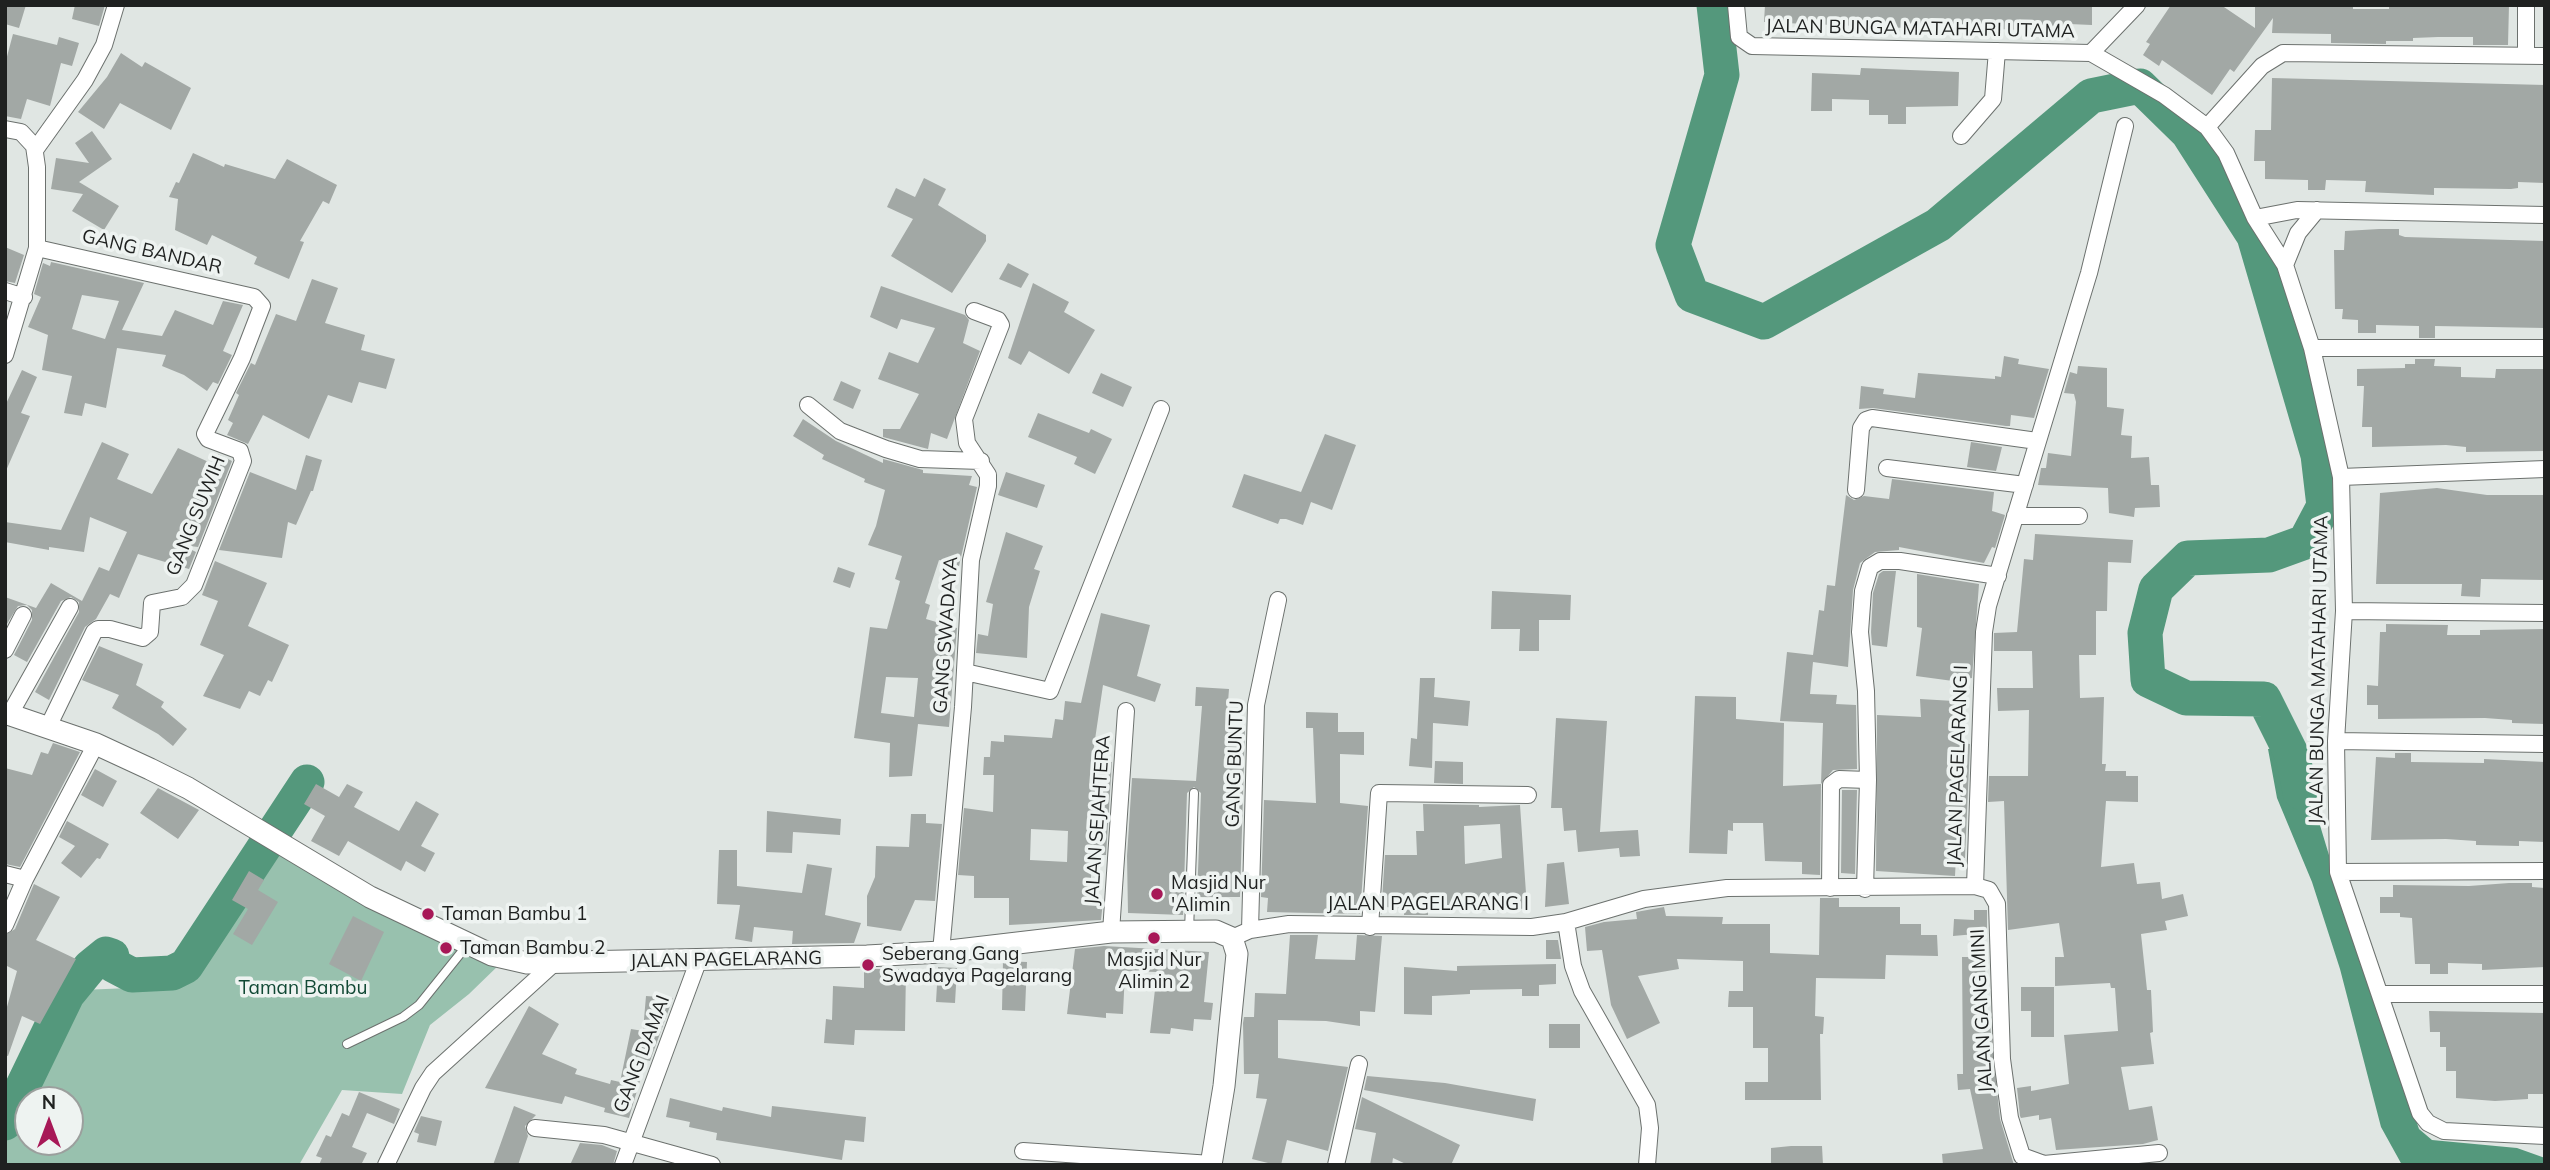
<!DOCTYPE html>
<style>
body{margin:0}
#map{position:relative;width:2550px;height:1170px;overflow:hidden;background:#e0e6e3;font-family:Mulish,sans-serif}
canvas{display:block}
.frame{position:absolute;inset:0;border:7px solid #1f2120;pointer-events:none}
.north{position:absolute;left:14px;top:1086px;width:70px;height:70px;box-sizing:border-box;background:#eef3f1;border:2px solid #9b9f9d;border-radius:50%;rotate:0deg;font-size:19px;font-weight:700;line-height:28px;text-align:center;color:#1f2120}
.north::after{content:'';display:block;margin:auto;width:24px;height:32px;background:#a71857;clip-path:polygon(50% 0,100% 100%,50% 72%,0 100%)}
</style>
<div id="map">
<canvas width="2550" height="1170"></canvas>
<div class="frame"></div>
<div class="north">N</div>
</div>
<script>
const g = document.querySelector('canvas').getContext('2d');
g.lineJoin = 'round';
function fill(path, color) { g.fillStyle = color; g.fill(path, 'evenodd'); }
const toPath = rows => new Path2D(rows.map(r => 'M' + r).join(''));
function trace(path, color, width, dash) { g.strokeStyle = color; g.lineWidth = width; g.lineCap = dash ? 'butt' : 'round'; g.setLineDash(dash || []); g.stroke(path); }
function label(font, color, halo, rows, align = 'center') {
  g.font = font + ' Mulish,sans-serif'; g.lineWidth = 7; g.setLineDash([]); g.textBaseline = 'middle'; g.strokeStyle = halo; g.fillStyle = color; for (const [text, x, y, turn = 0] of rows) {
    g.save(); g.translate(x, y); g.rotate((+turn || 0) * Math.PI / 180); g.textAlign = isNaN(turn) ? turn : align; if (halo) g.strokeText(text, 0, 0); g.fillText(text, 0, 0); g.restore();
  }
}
fill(toPath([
 [265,840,502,962,469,994,430,1025,402,1094,342,1090,299,1165,5,1165,5,1126,82,990,177,986],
 [28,1100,70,1100,70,1142,28,1142]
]), '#98c1ae');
fill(toPath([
 [2296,746,2358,951,2419,1129,2432,1140,2517,1148,2545,1158,2545,1165,2402,1165,2381,1127,2340,969,2312,882,2277,798,2268,749]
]), '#54987c');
trace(toPath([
 [1714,5,1722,75,1673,245,1692,295,1764,322,1938,225,2091,96,2140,86,2188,133,2254,236,2318,455,2324,506,2305,542,2269,555,2188,558,2156,589,2145,633,2148,680,2186,698,2264,699,2293,757,2300,792],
 [5,1123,67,995,90,967,106,954,112,956,113,965,132,975,172,973,186,966,307,782]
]), '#54987c', 35);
fill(toPath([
 [5,5,26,5,19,28,5,24],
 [75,5,105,5,99,26,72,19],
 [1765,5,2092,5,2092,25,2069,24,2069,29,2041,31,1998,29,1998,25,1930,24,1907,25,1907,28,1784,23,1764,22],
 [2171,5,2221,5,2255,28,2255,5,2353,5,2353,9,2389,9,2389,5,2509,5,2508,45,2473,45,2473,37,2438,37,2413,38,2413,41,2386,41,2386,44,2331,43,2331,34,2272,33,2273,18,2234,72,2230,69,2212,95,2162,60,2159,66,2143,55,2150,44,2146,42],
 [13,34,57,45,59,37,79,43,72,66,61,63,50,106,27,99,21,119,5,116,5,64],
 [121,53,142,67,145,62,191,88,171,130,120,103,104,129,78,112,107,77],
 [1861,68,1959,72,1958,106,1906,107,1906,124,1888,124,1888,115,1869,115,1869,100,1832,99,1832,111,1811,111,1812,73,1860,75],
 [2272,78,2545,85,2545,183,2518,182,2518,188,2511,189,2434,188,2434,195,2365,192,2366,181,2326,180,2325,190,2308,190,2308,180,2265,179,2265,161,2254,161,2255,130,2271,130],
 [92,131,112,159,79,182,119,206,104,230,72,211,83,194,51,189,56,158,89,163,75,143],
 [193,153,224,167,225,164,275,179,287,159,337,185,329,204,323,201,300,241,304,242,289,279,254,264,257,257,212,235,207,245,175,230,178,199,169,197,176,182,179,183],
 [924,178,946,189,938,205,986,235,986,241,952,293,891,256,913,219,887,207,896,188,915,197],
 [2379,229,2399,229,2399,235,2405,237,2545,241,2545,328,2435,326,2435,338,2419,338,2419,326,2376,325,2376,333,2358,333,2358,320,2342,319,2343,309,2335,309,2334,250,2344,250,2345,231],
 [5,247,24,255,15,283,5,281],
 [51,262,144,283,122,330,162,336,175,310,213,325,223,301,243,305,223,351,232,355,218,384,213,382,207,391,184,375,162,366,166,355,117,348,106,408,85,403,82,416,64,413,72,376,42,370,48,335,28,327,41,297,34,294,43,263,50,266],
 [82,295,119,301,105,339,72,329],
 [1008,263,1029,274,1021,288,999,279],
 [312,279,338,288,325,323,365,335,361,350,395,359,386,389,359,382,352,403,328,395,309,439,263,415,248,444,227,435,233,423,228,420,239,395,236,393,251,363,255,365,276,314,296,321],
 [1033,283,1069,302,1064,312,1095,330,1069,374,1029,351,1021,365,1008,358],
 [881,286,965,315,969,320,963,343,980,351,947,439,931,433,928,449,883,437,883,429,900,429,919,394,878,379,889,352,918,363,935,328,901,319,897,329,870,317],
 [2004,356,2019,359,2018,364,2049,369,2034,418,2011,415,2010,426,2006,426,1873,408,1859,409,1861,386,1884,389,1883,394,1915,398,1918,373,1995,379,1995,376,2001,377],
 [2415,359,2435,359,2434,366,2461,367,2461,377,2495,378,2496,369,2545,369,2545,451,2466,452,2466,447,2446,445,2372,447,2372,427,2362,427,2364,386,2357,386,2357,369,2405,368,2405,364,2415,364],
 [2078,366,2107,368,2107,407,2124,409,2121,435,2132,436,2131,458,2149,457,2151,485,2159,485,2160,507,2135,508,2134,517,2109,513,2108,488,2038,485,2041,468,2046,468,2048,453,2071,456,2076,402,2074,394,2064,393,2070,372,2077,374],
 [22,370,37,377,21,413,30,416,5,473,5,406],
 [1101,373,1132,387,1123,407,1092,393],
 [841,381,861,390,853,409,833,400],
 [1038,413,1089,433,1091,429,1112,439,1095,474,1074,464,1077,457,1028,437],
 [803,419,836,441,883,463,883,459,923,470,923,473,972,476,969,485,977,487,959,566,939,560,925,603,930,605,926,619,957,628,949,727,918,724,912,776,889,777,890,743,854,738,870,627,887,629,900,581,895,579,902,556,868,545,876,526,885,490,864,482,865,479,822,459,824,455,793,436],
 [886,677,918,678,914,717,881,713],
 [1325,434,1356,445,1332,510,1311,502,1303,525,1286,519,1280,519,1278,524,1232,507,1244,474,1301,492],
 [102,442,129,454,117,479,152,494,178,448,213,464,218,454,232,461,198,547,182,545,196,552,189,569,138,554,119,598,110,594,96,619,85,627,49,700,35,692,79,612,79,602,71,597,61,601,27,662,14,655,32,620,32,610,27,605,18,606,5,627,5,597,36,608,51,583,82,601,99,567,109,571,127,532,90,517,84,552,49,547,49,550,5,542,5,522,61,530],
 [1971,442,2002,447,1996,471,1967,467],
 [306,455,322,460,313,491,311,491,296,525,288,522,282,558,219,550,250,472,296,490],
 [1006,472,1045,485,1037,508,998,495],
 [1892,479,1994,492,1992,511,2005,515,1995,548,1992,547,1984,563,1899,547,1899,550,1875,552,1860,563,1853,590,1848,667,1813,662,1810,694,1837,695,1836,704,1856,705,1857,769,1833,770,1821,784,1823,723,1780,721,1787,652,1813,655,1819,610,1824,611,1827,585,1835,586,1846,495,1854,500,1864,496,1889,499],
 [2437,488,2487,495,2545,495,2545,580,2481,579,2480,597,2461,596,2462,584,2376,584,2380,493],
 [1006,532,1043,546,1034,569,1040,571,1029,607,1027,658,976,653,978,634,988,636,993,604,986,602],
 [2035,534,2133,540,2131,563,2108,562,2107,611,2096,611,2096,655,2079,655,2080,698,2104,697,2102,764,2106,764,2105,771,2126,771,2126,776,2138,776,2138,802,2106,801,2101,867,2134,863,2137,884,2160,882,2162,899,2183,894,2188,916,2165,921,2167,930,2141,934,2147,990,2151,990,2153,1032,2150,1033,2154,1064,2121,1067,2129,1110,2152,1106,2158,1140,2143,1144,2056,1150,2051,1118,2039,1120,2039,1115,2021,1118,2020,1116,2017,1088,2031,1086,2031,1091,2069,1084,2064,1035,2118,1031,2115,988,2111,988,2110,983,2055,986,2055,957,2064,957,2059,923,2008,930,2004,801,1988,802,1989,776,2028,776,2029,710,1998,711,1997,688,2033,688,2032,651,1994,651,1994,633,2017,632,2024,559,2033,560],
 [215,561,267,583,248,626,289,645,272,682,268,680,260,696,249,691,240,709,203,696,224,655,200,645,218,601,202,595],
 [838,567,855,573,850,588,833,582],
 [1883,571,1896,571,1887,647,1872,645,1871,632,1873,593,1879,574],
 [1917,574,1979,584,1972,678,1953,681,1916,676,1922,628,1917,627],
 [1492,591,1571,595,1570,620,1539,620,1539,651,1519,651,1520,629,1491,629],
 [1101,613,1150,625,1137,676,1161,684,1155,702,1103,685,1092,760,1112,762,1106,855,1092,855,1090,900,1103,901,1101,920,1009,925,1009,898,974,898,974,876,958,875,964,808,993,812,994,775,983,775,984,757,990,757,991,741,1004,742,1004,735,1052,738,1055,719,1063,720,1065,701,1081,703],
 [1031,829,1068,831,1067,862,1030,860],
 [2386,624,2448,625,2447,635,2480,635,2480,630,2545,629,2545,724,2512,723,2512,720,2485,718,2378,719,2378,705,2367,705,2367,685,2378,686,2380,632,2386,632],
 [99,646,143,664,136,685,164,702,161,707,187,729,173,746,158,734,112,708,119,695,82,680],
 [1420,678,1435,678,1434,697,1470,701,1468,726,1433,723,1432,768,1409,766,1411,738,1417,739],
 [1196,687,1229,689,1226,728,1245,728,1240,897,1197,897,1201,793,1194,787,1187,793,1183,915,1128,913,1127,856,1132,778,1196,781,1202,706,1195,706],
 [1695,696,1736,697,1736,719,1784,723,1783,786,1821,784,1820,875,1802,874,1802,862,1765,861,1763,823,1733,823,1733,831,1728,830,1727,854,1689,853],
 [1920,699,1954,701,1956,719,1964,720,1963,743,1970,744,1965,858,1956,857,1955,876,1876,871,1877,715,1921,717],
 [1306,712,1338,713,1338,732,1364,732,1364,755,1340,754,1340,803,1368,806,1360,914,1267,912,1268,898,1261,897,1264,800,1316,803,1313,728,1306,728],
 [1556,718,1607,721,1600,832,1638,830,1640,856,1620,857,1619,848,1578,852,1576,830,1564,831,1562,808,1551,808],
 [53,743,80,752,20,867,5,864,5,768,32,775,41,752,48,754],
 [2395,753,2411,753,2411,762,2484,763,2484,759,2545,762,2545,842,2519,841,2519,846,2476,845,2476,841,2446,839,2371,840,2376,757,2395,758],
 [1435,761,1463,762,1463,784,1434,783],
 [95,769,117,781,103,807,81,795],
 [316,784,339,797,347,784,363,792,354,807,399,831,416,801,439,814,421,846,435,853,425,872,406,861,401,871,348,841,339,856,311,841,325,816,304,804],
 [158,788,199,810,178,839,140,813],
 [1842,790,1857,790,1855,874,1841,873],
 [1423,804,1479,805,1479,807,1520,805,1527,908,1507,911,1477,910,1477,906,1428,906,1428,915,1404,915,1404,908,1384,907,1381,915,1385,855,1417,855,1416,831,1424,831],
 [1500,824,1502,858,1465,864,1464,826],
 [767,811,841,819,840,835,793,832,792,853,766,852],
 [911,814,926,814,926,823,942,824,935,901,915,900,901,931,867,926,867,896,875,877,876,846,909,847],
 [67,821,109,844,100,859,97,858,81,878,61,863,75,846,59,837],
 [719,850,737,850,737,886,802,893,807,864,832,868,825,915,861,923,854,943,792,944,793,931,754,927,752,942,735,939,740,905,717,904],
 [1564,862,1569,904,1545,907,1547,864],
 [249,871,264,880,258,890,278,902,252,945,233,934,248,909,232,900],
 [2509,883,2532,883,2532,887,2545,888,2545,967,2482,970,2482,964,2448,963,2448,974,2430,974,2430,964,2415,964,2412,918,2400,917,2400,913,2380,913,2380,897,2393,897,2393,885,2469,886],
 [34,884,60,897,36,940,76,959,40,1024,22,1016,8,1056,5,1055,5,1014,17,971,5,965,5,935,15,929],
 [1820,898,1839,898,1839,907,1900,907,1900,924,1921,924,1921,935,1937,935,1938,956,1886,955,1885,979,1816,978,1815,1016,1824,1017,1823,1034,1820,1034,1821,1100,1745,1100,1745,1082,1768,1082,1768,1048,1753,1048,1753,1007,1728,1007,1729,991,1743,991,1743,961,1677,959,1679,969,1638,976,1660,1023,1627,1039,1611,1005,1602,950,1587,951,1585,927,1604,922,1637,919,1636,912,1664,907,1666,916,1723,917,1722,924,1770,924,1770,953,1819,955],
 [1974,910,1987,910,1987,933,1953,936,1954,919,1974,920],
 [353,916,384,932,361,981,329,964],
 [1290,935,1318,935,1315,959,1355,960,1357,935,1382,936,1375,1012,1360,1011,1360,1026,1326,1021,1278,1020,1278,1058,1348,1067,1328,1151,1287,1140,1281,1165,1276,1165,1252,1159,1267,1099,1256,1098,1259,1074,1244,1074,1243,1023,1244,1017,1254,1017,1255,993,1286,994],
 [1546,940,1558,940,1561,959,1546,959],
 [1104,946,1209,952,1204,1002,1213,1003,1211,1020,1194,1019,1193,1031,1171,1028,1170,1034,1150,1033,1157,972,1125,971,1123,1014,1106,1013,1106,1018,1067,1014,1075,949],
 [1962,957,1985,957,1986,1015,1989,1015,2000,1119,2014,1165,1943,1165,1942,1154,1983,1149,1970,1089,1958,1090,1957,1074,1963,1074],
 [1003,961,1027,962,1025,1011,1002,1010],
 [1556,964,1556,984,1539,985,1539,996,1522,996,1522,989,1470,990,1470,994,1432,996,1432,1015,1404,1014,1404,967,1457,971,1457,966],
 [938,967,957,968,955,1003,936,1002],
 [864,969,906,969,905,1031,855,1030,854,1045,824,1043,826,1019,832,1020,833,986,864,988],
 [2021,987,2054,987,2054,1037,2031,1037,2031,1011,2021,1011],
 [646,996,673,998,650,1061,646,1060,629,1118,604,1112,605,1108,565,1096,562,1104,485,1088,529,1006,559,1024,542,1054,577,1069,575,1074,610,1084,611,1080,620,1082,631,1029,643,1031],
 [2429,1011,2544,1013,2545,1094,2528,1094,2528,1099,2495,1101,2456,1098,2456,1071,2446,1071,2446,1047,2440,1047,2440,1032,2430,1032],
 [1549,1024,1580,1024,1580,1048,1549,1048],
 [1367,1076,1445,1083,1536,1099,1533,1121,1364,1090],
 [359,1092,400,1109,394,1124,367,1113,352,1147,367,1153,361,1165,319,1165,322,1158,316,1156,326,1135,331,1137,342,1113,349,1116],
 [1362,1097,1460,1145,1451,1165,1408,1165,1393,1158,1392,1165,1370,1165,1376,1133,1355,1129],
 [670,1098,722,1111,723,1107,771,1117,772,1106,866,1117,864,1142,845,1140,842,1160,716,1140,717,1133,689,1127,690,1122,666,1117],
 [514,1106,536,1115,525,1126,528,1136,518,1165,493,1165],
 [421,1116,442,1121,436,1146,417,1142,419,1134,414,1132],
 [580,1143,602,1145,617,1151,613,1165,570,1165],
 [1791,1146,1822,1146,1823,1165,1771,1165,1771,1148]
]), '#a2a8a5');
const service = toPath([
 [1189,931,1194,793],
 [347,1044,403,1017,419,1005,468,944]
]);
const minor = toPath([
 [1736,5,1739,37,1752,46,2091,53,2164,95,2207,127,2226,153,2255,218,2285,265,2312,348,2341,477,2344,611,2336,741,2338,872,2420,1113,2428,1123,2444,1131,2545,1136],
 [2526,5,2526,56],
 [2091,53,2137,5],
 [2207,127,2262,66,2283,53,2545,56],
 [5,129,21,132,34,146,37,167,37,248,5,355],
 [1961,136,1993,99,1997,51],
 [35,150,85,80,104,45,116,5],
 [2255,218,2297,210,2545,215],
 [37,248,254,297,262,306,242,358,205,434,208,439,240,451,243,461,194,585,182,597,152,603,150,632,143,638,110,629,98,629,94,632,48,727],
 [2285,265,2298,233,2317,210],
 [5,291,24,297],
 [2312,348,2545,348],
 [808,405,840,431,886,449,920,459,981,461],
 [1887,468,2025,485],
 [2341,477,2545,469],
 [1856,490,1861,428,1866,420,1872,418,2037,441],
 [2015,516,2079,516],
 [2344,611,2545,613],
 [5,650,23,615],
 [965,672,1050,691,1161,409],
 [10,714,70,607],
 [2336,741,2545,744],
 [2338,872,2545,871],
 [5,874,25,879],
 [1975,886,1984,632,1988,606,2089,273,2125,126],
 [1830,888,1831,785,1839,779,1868,780,1866,691,1860,632,1863,591,1870,567,1880,561,1900,561,1998,576],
 [1865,889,1868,780],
 [1566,922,1573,966,1582,991,1647,1105,1650,1128,1647,1165],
 [5,925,25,879,96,744],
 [1370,927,1379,793,1528,795],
 [1250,930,1256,705,1278,600],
 [1111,932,1126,711],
 [1232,938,1250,930,1289,924,1532,927,1566,922,1644,899,1727,888,1975,886,1989,890,1997,904,2002,1059,2010,1118,2022,1156,2044,1164,2159,1153],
 [941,952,963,707,971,560,988,486,988,475,967,443,964,419,1001,325,998,320,974,311],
 [2382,994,2545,994],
 [535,1128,604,1135,712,1165],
 [1023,1151,1211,1164],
 [386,1165,423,1088,433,1073,552,965],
 [623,1165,699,959],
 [1336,1165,1359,1064]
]);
const tertiary = toPath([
 [5,713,96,744,150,769,188,788,370,897,492,955,527,963,867,956,941,952,1111,932,1216,931,1232,938,1237,954,1224,1086,1211,1165]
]);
trace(service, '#6c716e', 10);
trace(minor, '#6c716e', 18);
trace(tertiary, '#6c716e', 23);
trace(service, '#fff', 8);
trace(minor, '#fff', 16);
trace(tertiary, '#fff', 21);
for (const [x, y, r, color] of [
 [1157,894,7,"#a71857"],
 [428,914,7,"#a71857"],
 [1154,938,7,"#a71857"],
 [446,948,7,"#a71857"],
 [868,965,7,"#a71857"]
]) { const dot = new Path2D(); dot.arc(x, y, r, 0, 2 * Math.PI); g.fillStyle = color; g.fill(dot); trace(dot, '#eef3f1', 2.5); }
label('19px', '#1f2120', '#eef3f1', [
 ["JALAN BUNGA MATAHARI UTAMA",1920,29,1],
 ["GANG BANDAR",152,252,13],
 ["GANG SUWIH",196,516,-68],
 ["GANG SWADAYA",946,635,-86],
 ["JALAN BUNGA MATAHARI UTAMA",2319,670,-89],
 ["GANG BUNTU",1235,764,-88],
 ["JALAN PAGELARANG I",1958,766,-88],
 ["JALAN SEJAHTERA",1098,820,-86],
 ["JALAN PAGELARANG I",1428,904],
 ["JALAN PAGELARANG",726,960,-1],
 ["JALAN GANG MINI",1982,1011,-93],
 ["GANG DAMAI",642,1054,-69]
]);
label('19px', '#1f2120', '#eef3f1', [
 ["Masjid Nur",1171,883],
 ["'Alimin",1171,905],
 ["Taman Bambu 1",442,914],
 ["Taman Bambu 2",460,948],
 ["Seberang Gang",882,954],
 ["Swadaya Pagelarang",882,976],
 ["Masjid Nur",1154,960,"center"],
 ["Alimin 2",1154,982,"center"]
], 'left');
label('19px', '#104834', '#eef3f1', [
 ["Taman Bambu",303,988]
]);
</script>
